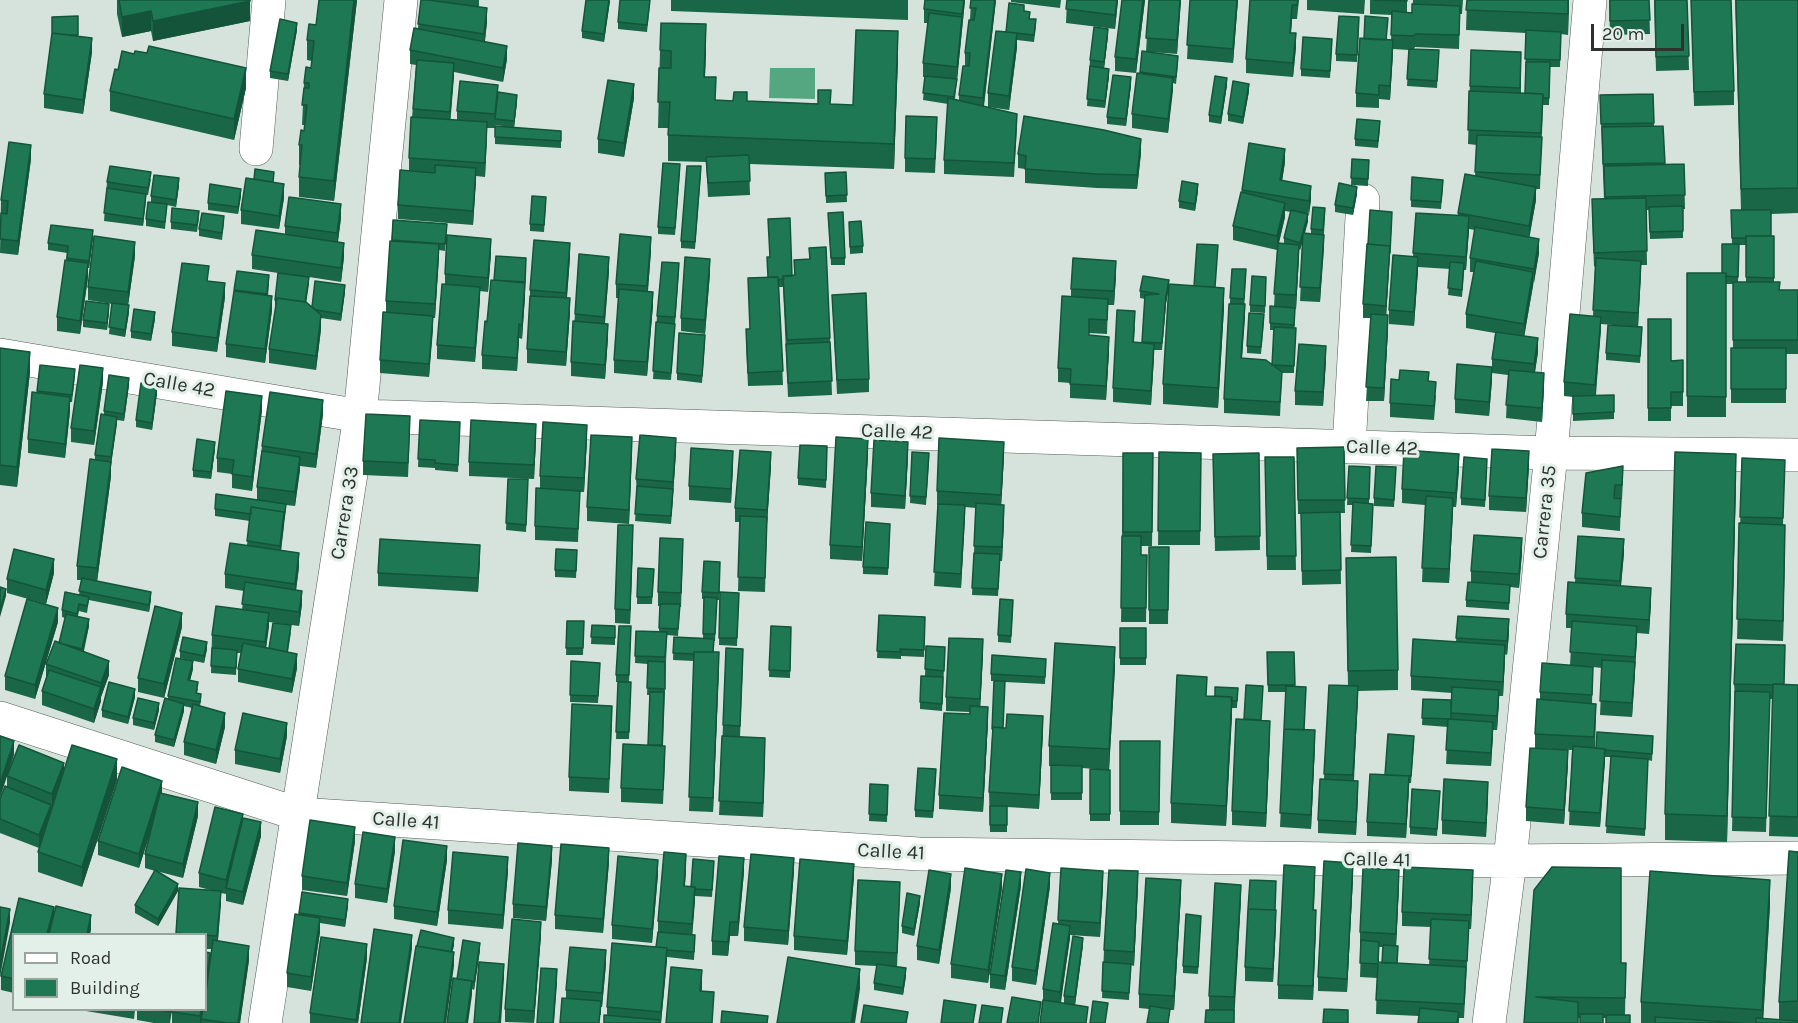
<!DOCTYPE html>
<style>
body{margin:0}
#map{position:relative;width:1798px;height:1023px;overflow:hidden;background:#d6e3dc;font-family:Karla,sans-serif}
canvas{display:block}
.legend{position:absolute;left:12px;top:933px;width:195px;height:78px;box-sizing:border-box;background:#e3f0e9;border:2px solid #9aa49f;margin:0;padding:8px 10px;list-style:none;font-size:18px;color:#2d322f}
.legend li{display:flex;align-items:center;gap:12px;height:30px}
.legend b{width:30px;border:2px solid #9aa49f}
.scale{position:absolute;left:1591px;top:24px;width:93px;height:27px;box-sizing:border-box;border:3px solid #2d322f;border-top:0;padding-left:8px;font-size:18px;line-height:21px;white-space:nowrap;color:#2d322f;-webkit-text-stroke:4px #e3f0e9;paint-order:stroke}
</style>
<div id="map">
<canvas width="1798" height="1023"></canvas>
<ul class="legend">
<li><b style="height:8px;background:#fff"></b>Road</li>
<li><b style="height:16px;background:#1d7853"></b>Building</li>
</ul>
<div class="scale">20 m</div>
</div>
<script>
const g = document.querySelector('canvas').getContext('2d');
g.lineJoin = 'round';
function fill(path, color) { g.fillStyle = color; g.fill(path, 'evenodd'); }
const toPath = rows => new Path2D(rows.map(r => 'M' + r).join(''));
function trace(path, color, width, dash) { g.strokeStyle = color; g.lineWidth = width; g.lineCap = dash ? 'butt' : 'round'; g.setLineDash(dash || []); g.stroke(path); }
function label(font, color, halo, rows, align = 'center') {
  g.font = font + ' Karla,sans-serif'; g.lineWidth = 6; g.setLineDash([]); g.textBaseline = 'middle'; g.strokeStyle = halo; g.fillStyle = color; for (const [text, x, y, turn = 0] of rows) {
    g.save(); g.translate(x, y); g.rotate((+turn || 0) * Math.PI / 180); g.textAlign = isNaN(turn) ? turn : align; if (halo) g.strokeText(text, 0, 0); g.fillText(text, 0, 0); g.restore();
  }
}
fill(toPath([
 [770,68,815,68,815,99,769,98]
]), '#54a780');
const minor = toPath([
 [256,149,269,0],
 [0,355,360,416,1551,453,1798,455],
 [1349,447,1363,200],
 [0,718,298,814,919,854,1510,861,1798,858],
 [265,1023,360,416,401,0],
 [1489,1023,1510,861,1551,453,1590,0]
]);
trace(minor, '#535e58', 34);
trace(minor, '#fff', 33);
fill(toPath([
 [117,0,250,0,250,21,153,41,151,31,122,37,117,14],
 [357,0,334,201,299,197,299,177,300,165,299,165,299,145,304,131,305,125,302,125,304,83,311,68,312,61,307,60,307,40,316,25],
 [421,0,479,0,479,7,487,22,485,41,507,59,503,82,454,72,450,120,457,120,457,111,498,94,517,102,514,128,561,131,561,148,495,144,495,126,511,127,495,125,495,128,487,128,485,177,476,176,473,225,398,219,398,205,409,170,409,158,416,65,410,64,410,50,418,28],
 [610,0,604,42,582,38,582,31],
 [671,0,908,0,908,20,671,11],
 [965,0,955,99,959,100,959,95,965,66,965,53,970,20,971,0,996,0,984,106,1017,128,1014,177,944,174,944,160,948,104,923,100,925,77,923,77,923,63,928,23,924,23,924,9],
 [1011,0,1061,0,1060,8,1011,2],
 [1067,0,1118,0,1115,29,1066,23],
 [1122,0,1145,0,1136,73,1115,71,1115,57],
 [1149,0,1181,0,1177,54,1150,52,1178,63,1176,84,1173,83,1168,133,1132,128,1132,114,1140,73,1142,51,1146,52],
 [1190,0,1238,0,1233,63,1187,59],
 [1250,0,1299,0,1297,19,1292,19,1291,33,1296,47,1293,77,1246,73,1246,59],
 [1307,0,1365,0,1364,14,1307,10],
 [1370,0,1407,0,1407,12,1412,13,1413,0,1463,0,1462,14,1460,14,1459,49,1415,47,1414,49,1439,50,1437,88,1407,86,1409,50,1393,49,1390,100,1379,99,1379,108,1356,107,1356,93,1387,40,1391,40,1392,15,1370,14],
 [1467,0,1569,0,1568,35,1561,34,1560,67,1550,67,1549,105,1543,105,1540,189,1536,189,1536,200,1529,237,1539,253,1524,336,1538,352,1535,372,1544,387,1542,422,1506,418,1508,375,1492,373,1492,359,1495,333,1466,328,1466,314,1474,272,1470,272,1470,258,1475,230,1469,229,1466,270,1464,270,1462,297,1448,295,1450,269,1418,267,1414,326,1389,324,1389,310,1413,257,1416,213,1458,216,1458,213,1475,176,1477,145,1468,144,1471,50,1521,52,1521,93,1525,93,1526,33,1466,30],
 [1609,0,1649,0,1650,34,1610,35],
 [1654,0,1687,0,1689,70,1656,71],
 [1691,0,1734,91,1734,105,1694,106],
 [1735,0,1798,0,1798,213,1771,214,1771,236,1774,236,1774,282,1779,290,1798,290,1798,354,1786,354,1786,403,1731,403,1731,348,1733,348,1733,284,1726,284,1726,417,1687,417,1687,273,1722,273,1732,244,1731,210,1741,210],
 [1739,245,1746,245,1746,282,1738,282],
 [650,4,647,32,618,29,618,22],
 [1024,11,1036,26,1034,42,1017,40,1017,47,1009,110,988,107,988,93,1006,32],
 [78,16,78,36,92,52,83,114,44,108,44,94],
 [1359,24,1357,62,1336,61,1336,54],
 [297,30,288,81,270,78,270,71],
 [1108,36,1104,68,1109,76,1105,108,1087,106,1090,60],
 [1332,46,1330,78,1301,76,1301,69],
 [660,50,706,50,705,77,716,100,853,105,898,57,894,169,749,164,750,195,708,197,706,162,668,161,668,128,658,128],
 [118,70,246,88,234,140,110,111,110,91],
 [1131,85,1126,126,1107,124,1107,117],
 [1227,85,1221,124,1209,122,1209,115],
 [1249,91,1243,124,1228,121,1228,114],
 [1653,94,1654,126,1663,126,1665,165,1684,164,1685,209,1683,209,1683,238,1650,239,1649,210,1646,210,1647,265,1641,265,1638,327,1601,324,1596,395,1614,395,1614,419,1573,421,1573,397,1564,396,1564,382,1593,316,1595,266,1594,267,1592,213,1604,199,1600,95],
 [634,98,624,157,598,153,598,139],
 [1380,128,1378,148,1355,146,1355,139],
 [937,131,935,173,905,172,905,158],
 [1141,153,1137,189,1097,188,1025,183,1025,169,1018,168,1018,154],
 [31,159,18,255,0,253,1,200],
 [1352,159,1369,160,1368,186,1351,185],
 [1285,162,1282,181,1311,200,1305,233,1311,234,1311,229,1325,216,1320,302,1300,301,1303,240,1300,250,1299,249,1296,309,1295,309,1294,373,1282,373,1280,416,1224,413,1224,399,1232,269,1246,269,1242,358,1272,364,1274,330,1270,330,1270,306,1274,307,1277,250,1233,240,1233,226,1242,190],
 [1285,211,1291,212,1284,238,1284,243,1279,243,1285,217],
 [680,171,675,235,658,234,658,227],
 [846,172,847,202,826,203,825,173],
 [701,173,695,249,681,248,681,241],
 [151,179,148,195,146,195,143,226,104,221,107,182],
 [274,182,284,198,279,229,241,224,241,210],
 [179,185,176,207,167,205,165,229,146,226,146,219,151,202,151,196],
 [1443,187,1441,209,1411,207,1411,200],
 [1198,191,1195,211,1179,208,1179,201],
 [1357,194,1353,215,1335,212,1335,205],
 [241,196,238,214,208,210,208,203],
 [546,204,544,232,530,231,530,224],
 [828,213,845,258,845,265,831,265],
 [199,218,197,232,171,229,171,222],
 [341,218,338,242,344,257,341,282,309,277,306,302,312,307,345,292,341,321,321,318,321,329,316,370,269,363,269,349,276,307,275,307,275,300,278,273,252,269,252,255,285,235,285,226],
 [1392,219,1386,315,1388,329,1384,401,1366,401,1371,318,1363,318,1363,304,1368,244],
 [393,220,447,224,445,251,439,250,435,318,433,318,429,377,380,373,380,360,386,312,386,301],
 [849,222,863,246,863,253,850,254],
 [224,223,222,240,199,236,199,229],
 [93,237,89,268,88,268,88,277,80,334,57,331,57,317,67,253,48,250,48,243],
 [809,248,830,338,832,395,788,397,783,287,779,287,783,385,748,386,746,343,746,329,750,329,748,278,794,275,794,260,809,259],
 [651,251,648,291,653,305,647,376,614,373,614,360,619,298,616,298,616,284],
 [491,253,488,292,480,291,475,362,437,359,437,345,445,284,445,274],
 [135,256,128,305,129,312,125,337,109,334,112,304,88,300,88,287],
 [570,257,567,298,570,312,566,366,527,363,527,349,530,304,530,290],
 [526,258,525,296,522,339,519,338,517,371,482,369,482,355,494,280],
 [679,270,671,380,653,379,657,316],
 [609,271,605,323,608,337,605,379,571,376,571,362,575,314],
 [710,273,705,334,681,331,681,318],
 [1116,275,1114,305,1108,305,1107,334,1089,333,1089,335,1109,351,1106,400,1070,398,1070,383,1058,382,1058,368,1071,297,1071,289],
 [1266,277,1265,313,1250,312,1250,305],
 [269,283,268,296,272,310,265,363,226,357,226,344,234,291],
 [1169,287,1166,303,1162,350,1154,350,1151,405,1113,402,1113,388,1135,325,1134,342,1142,343,1145,299,1140,298,1140,291],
 [1216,287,1224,308,1218,408,1163,404,1163,384],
 [832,295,869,379,869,392,837,394],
 [225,297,217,352,172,346,172,332],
 [109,311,107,330,83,327,83,320],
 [155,319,151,341,131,338,131,331],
 [1648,319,1671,361,1683,360,1683,406,1671,406,1671,421,1648,421],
 [1264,321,1261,354,1247,353,1247,346],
 [1642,334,1640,363,1606,360,1606,353],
 [705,342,702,383,677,380,677,373],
 [0,348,30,372,17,487,0,485],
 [1326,360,1323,406,1295,405,1295,391],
 [40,365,75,376,72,402,70,402,70,411,65,458,28,453,28,439,37,393],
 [1492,380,1489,416,1455,413,1455,399],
 [1429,381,1436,396,1434,420,1390,417,1390,403],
 [103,382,94,445,71,442,71,428],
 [129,385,124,421,117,420,111,465,111,464,111,476,97,581,151,599,149,612,89,600,87,613,79,611,78,616,89,626,84,651,109,675,101,697,101,701,94,723,42,705,42,691,46,678,46,664,59,643,65,618,62,617,62,610,79,595,81,580,77,580,77,566,95,460,95,455,104,415,104,411],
 [157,393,152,430,136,427,136,420],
 [262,410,252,491,232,488,232,474,217,472,217,458],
 [323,414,316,468,300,466,295,506,286,505,281,550,299,567,296,590,302,604,299,626,269,622,266,648,269,648,291,632,288,652,297,668,292,693,238,682,238,669,241,653,237,653,236,675,211,673,212,635,242,610,244,591,225,588,225,574,247,545,250,521,215,516,215,509,257,500,257,487,262,446],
 [420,420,460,422,458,472,435,470,435,468,418,467],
 [410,430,408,477,363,475,363,461],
 [536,438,534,479,469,476,469,462],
 [587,439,584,492,580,492,578,542,535,540,535,526,540,489,540,476],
 [827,446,826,488,798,485,798,478],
 [1344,447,1345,513,1340,513,1341,584,1302,585,1301,514,1298,514,1297,448],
 [215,449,211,479,193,477,193,470],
 [632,451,629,524,587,521,587,507],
 [676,452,671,524,635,521,637,493,636,479],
 [912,452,929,460,926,505,910,503],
 [1159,452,1201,453,1200,545,1158,545],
 [868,453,862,561,830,559,830,545],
 [1123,453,1153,453,1152,546,1141,546,1141,555,1147,555,1146,622,1121,622],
 [1259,453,1260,550,1215,551,1213,454],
 [908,456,905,509,871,507,871,493],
 [1004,456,1001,505,1004,519,1002,561,1000,561,998,596,972,595,976,508,965,507,961,588,934,586,938,505,937,505,937,491],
 [1265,457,1294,457,1296,570,1267,570],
 [1742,458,1785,460,1783,524,1785,545,1783,641,1737,639],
 [733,465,731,503,689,500,689,486],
 [1529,465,1526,512,1489,510,1489,496],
 [771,466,767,524,765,592,738,591,740,522,735,522,735,508],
 [1349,466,1370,467,1369,503,1373,511,1371,553,1351,552,1353,505,1347,505],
 [1487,466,1485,507,1461,505,1461,498],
 [1396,467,1394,507,1374,506,1374,498],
 [1459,468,1456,507,1453,507,1449,583,1422,582,1425,505,1402,503,1402,489],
 [1586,473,1623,480,1622,499,1621,499,1620,531,1582,527,1582,513],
 [508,479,528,486,526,532,506,530],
 [1736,480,1727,842,1665,840,1665,814],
 [890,532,888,575,863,574,863,567],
 [1578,536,1624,553,1621,586,1651,602,1649,634,1637,633,1632,717,1600,715,1602,668,1593,667,1592,704,1596,718,1595,748,1653,736,1652,761,1648,760,1645,836,1606,833,1611,757,1605,757,1600,827,1569,825,1572,750,1535,748,1535,734,1540,700,1540,692,1570,665,1572,628,1566,628,1566,614,1575,582],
 [633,539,630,624,615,623,615,609],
 [1149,547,1169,547,1168,624,1149,624],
 [1522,552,1519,588,1510,587,1509,610,1466,607,1466,600,1471,582,1471,571],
 [683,553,681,607,680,607,678,636,667,635,663,746,665,760,663,804,621,802,621,788,648,745,650,695,647,695,648,664,635,663,636,631,659,632,660,606,658,606,658,592],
 [577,557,576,578,555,577,555,570],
 [480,559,478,592,378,586,378,573],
 [720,562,719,600,717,600,715,641,714,641,714,652,719,666,713,812,689,811,694,661,673,660,674,637,703,638,704,599,702,599,702,592],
 [638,568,654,569,652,604,637,604],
 [54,573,46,604,7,593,7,579],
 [1346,578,1398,670,1398,690,1358,691,1354,780,1358,794,1356,835,1318,833,1318,820,1324,779,1329,685,1348,686],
 [720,592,739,593,737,646,719,645],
 [1013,607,1011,643,998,642,998,635],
 [879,615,925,617,924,657,901,656,901,659,877,658],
 [1458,616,1509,633,1507,655,1505,654,1503,696,1499,696,1497,730,1493,730,1491,766,1446,764,1448,727,1422,725,1423,699,1451,700,1452,693,1411,690,1411,676,1456,642],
 [567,621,584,621,583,655,566,655],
 [58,622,35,699,5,690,5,676],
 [592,625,615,626,615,645,591,644],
 [631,626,629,682,631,689,629,739,616,739,618,682,616,682,616,675],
 [771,626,791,627,790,678,769,677],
 [182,627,164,698,138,692,138,678],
 [1120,628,1146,628,1146,665,1120,665],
 [926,646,945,647,942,711,920,709,920,702,925,676],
 [207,649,204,663,180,658,180,651],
 [1267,652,1294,652,1295,687,1304,730,1315,744,1311,829,1280,827,1286,692,1268,692],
 [983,653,980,707,988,721,983,812,939,809,939,795,970,712,946,711,946,697],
 [1046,659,1045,684,1005,682,1003,728,1043,730,1039,809,1007,807,1007,832,990,832,989,792,992,736,992,729,994,681,991,681,991,674],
 [571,661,600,670,598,703,570,702],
 [743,662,740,737,765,752,763,817,719,815,723,725],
 [1115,667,1109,770,1110,770,1110,821,1090,821,1090,769,1109,770,1082,768,1082,800,1051,800,1051,766,1049,766,1049,746],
 [193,669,190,681,198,689,197,693,201,701,200,706,225,727,216,764,184,755,184,742,192,708,184,706,184,711,174,747,155,742,155,735,168,699,168,696],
 [1734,684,1798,685,1798,837,1769,836,1773,699,1770,699,1766,832,1732,831,1735,698],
 [1238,688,1237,708,1232,708,1226,826,1171,823,1171,803,1207,696,1215,696],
 [135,697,128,724,102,717,102,710],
 [159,710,154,730,133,725,133,718],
 [612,720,609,793,569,791,569,777],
 [1262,720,1270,735,1266,827,1232,825,1232,811],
 [287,736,280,773,235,764,235,750],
 [1120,741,1160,741,1159,825,1120,825],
 [1414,743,1411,783,1409,783,1406,838,1367,836,1367,822],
 [14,755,11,766,64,770,117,780,82,887,38,872,38,852,39,848,0,833,0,799,7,787,7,778],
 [1568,764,1564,824,1526,821,1526,807],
 [936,776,933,818,915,817,915,810],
 [870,784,888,785,887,822,869,821],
 [1440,791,1437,836,1410,834,1410,827],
 [162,793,198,816,183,878,156,871,178,891,158,926,135,913,135,905,155,871,145,868,145,854,152,827,139,868,98,855,98,841],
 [1488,796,1486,837,1442,834,1442,820],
 [243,820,261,836,243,905,226,901,226,894,221,893,218,941,249,960,240,1023,201,1023,201,1019,201,1023,172,1023,172,1010,210,962,212,949,206,949,206,934,176,934,179,888,210,890,199,887,199,873],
 [355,841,347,896,302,890,302,876],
 [395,851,387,903,355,898,355,884],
 [1798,852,1798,1023,1641,1023,1641,1002,1770,905,1763,1019,1779,1020,1779,1002],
 [447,860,437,926,394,919,394,906],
 [552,860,546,921,513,918,513,904],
 [609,862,603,933,555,929,555,915],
 [686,868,685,886,691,887,714,868,712,897,695,896,692,935,695,942,694,960,667,957,661,1023,604,1023,607,1016,607,1007,656,947,658,932,658,921],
 [1061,868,1103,885,1100,937,1070,935,1061,1003,1088,1014,1043,1000,1043,989,1058,924],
 [508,871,503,929,448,924,448,910],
 [794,871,788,945,744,941,744,927],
 [744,872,738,936,730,936,728,956,712,955,712,941],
 [658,874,652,943,612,939,612,925],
 [854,877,847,955,794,950,794,936],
 [1353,877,1347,992,1318,991,1318,977],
 [1315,881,1314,910,1316,924,1313,1000,1278,999,1278,985],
 [1399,884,1396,946,1398,964,1429,965,1431,927,1402,926,1402,912,1473,884,1471,929,1469,929,1464,1018,1459,1018,1459,1023,1419,1016,1376,1014,1377,978,1360,977,1361,946,1360,946,1360,932],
 [1379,947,1383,947,1382,963,1379,962],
 [1138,885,1134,966,1131,965,1129,1000,1102,998,1104,950],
 [1021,886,1005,990,990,988,990,974],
 [1050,886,1036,985,1012,981,1012,967],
 [951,888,939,964,917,960,917,946],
 [1002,888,988,983,951,978,951,964],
 [302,892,348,906,345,927,320,923,320,932,311,991,287,987,287,973,299,914],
 [1181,894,1174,1010,1170,1010,1170,1016,1149,1009,1139,1008,1139,994],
 [900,895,897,967,906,976,903,995,874,990,874,983,877,966,855,965,855,951],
 [19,898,54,907,54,917,56,906,91,915,91,929,90,934,14,934,14,993,1,990,1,976],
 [1241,899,1234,1011,1209,1010,1209,996],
 [920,903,914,936,902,933,902,926],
 [1275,910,1276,924,1273,982,1245,981,1245,967],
 [1201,916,1198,974,1183,973,1183,966],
 [541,935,534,1023,505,1022,505,1009],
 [1083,945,1075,1005,1064,1003,1064,996],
 [480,950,474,990,472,989,472,995,457,979],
 [367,958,358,1023,310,1023,310,1013],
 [1621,963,1626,963,1625,1015,1606,1018,1578,1018,1526,997],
 [606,964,602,1007,601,1007,601,1015,566,998,566,990],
 [80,1010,135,1010,134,1019],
 [137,1010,172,1010,170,1023,154,1023,137,1020]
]), '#196747');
fill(toPath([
 [354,0,357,0,334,201,334,181],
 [609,0,610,1,604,42,604,34],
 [964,0,965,0,957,81,957,67],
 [995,0,996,0,983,112,983,98],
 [1117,0,1118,0,1115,29,1115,15],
 [1143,0,1145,0,1136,73,1136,59],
 [1180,0,1181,0,1177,54,1177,40],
 [1237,0,1238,0,1233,63,1233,49],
 [1568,0,1569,0,1568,35],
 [250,1,250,21,153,41,153,21],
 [1292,5,1292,19,1290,46,1290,33],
 [487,8,487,22,484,47,484,34],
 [151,11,151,31,122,37,122,17],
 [297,23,297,30,288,81,288,74],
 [706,24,706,50,704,102,704,77],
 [1108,29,1108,36,1104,69,1104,62],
 [898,31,898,57,894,169,894,144],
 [1017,33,1017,47,1009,110,1009,96],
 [1296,33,1296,47,1293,77,1293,63],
 [92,38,92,52,83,114,83,100],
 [1393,40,1393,54,1390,100,1390,86],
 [507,46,507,59,503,82,503,68],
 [454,63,454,77,450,126,450,112],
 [246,68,246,88,234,140,234,119],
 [1109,69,1109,76,1105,108,1105,101],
 [1131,77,1131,85,1126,126,1126,119],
 [1173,78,1173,91,1168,133,1168,119],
 [1227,78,1227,85,1221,124,1221,117],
 [634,84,634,98,624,157,624,143],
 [1249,84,1249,91,1243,124,1243,117],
 [517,95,517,102,514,128,514,121],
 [487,122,487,136,485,177,485,163],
 [1141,139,1141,153,1137,189,1137,175],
 [31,145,31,159,18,255,18,241],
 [1285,149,1285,162,1280,194,1280,180],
 [476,168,476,182,473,225,473,211],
 [179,178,179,185,176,207,176,200],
 [284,184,284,198,279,229,279,216],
 [1198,184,1198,191,1195,211,1195,204],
 [1311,186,1311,200,1309,215,1309,201],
 [1357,187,1357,194,1353,215,1353,208],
 [1536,187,1536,200,1529,240,1529,226],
 [241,189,241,196,238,214,238,207],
 [146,194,146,201,143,226,143,219],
 [1285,203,1285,217,1277,250,1277,236],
 [341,204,341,218,337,247,337,233],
 [1392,212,1392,219,1386,319,1386,306],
 [1308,214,1308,222,1300,250,1300,243],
 [1469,216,1469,230,1466,270,1466,257],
 [93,230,93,237,89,268,89,261],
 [1324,235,1324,249,1320,302,1320,288],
 [651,237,651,251,647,300,647,286],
 [491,239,491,253,488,292,488,278],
 [1539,239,1539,253,1534,283,1534,269],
 [135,242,135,256,128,306,128,292],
 [344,243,344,257,341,282,341,268],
 [570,243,570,257,566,307,566,293],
 [439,244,439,258,435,318,435,304],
 [1299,245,1299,258,1296,309,1296,295],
 [609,257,609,271,604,331,604,317],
 [1418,257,1418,271,1414,326,1414,312],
 [710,259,710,273,705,334,705,320],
 [1116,261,1116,275,1114,305,1114,291],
 [1641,261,1641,275,1638,327,1638,313],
 [88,263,88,277,80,334,80,321],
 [1533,272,1533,285,1524,338,1524,324],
 [309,277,309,284,305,311,305,304],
 [1169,280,1169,287,1166,303,1162,350,1166,296],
 [525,282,525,296,522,339,522,325],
 [225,283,225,297,217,352,217,338],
 [345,285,345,292,341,321,341,314],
 [480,287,480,301,475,362,475,348],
 [1224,288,1224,308,1218,408,1218,388],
 [653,292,653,305,647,376,647,362],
 [272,296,272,310,265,363,265,349],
 [570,298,570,312,566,366,566,352],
 [109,304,109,311,107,330,107,323],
 [1245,304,1245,318,1241,372,1241,358],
 [129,305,129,312,125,337,125,330],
 [155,312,155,319,151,341,151,334],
 [321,315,321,329,316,370,316,356],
 [1388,315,1388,329,1384,401,1384,388],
 [433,316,433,330,429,377,429,364],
 [1601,317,1601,331,1595,399,1595,385],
 [519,324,519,338,517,371,517,358],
 [608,324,608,337,605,379,605,365],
 [1109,337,1109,351,1106,400,1106,386],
 [1538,338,1538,352,1534,378,1534,364],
 [1154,344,1154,358,1151,405,1151,391],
 [1326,346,1326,360,1323,406,1323,392],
 [30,352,30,372,17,487,17,467],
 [1492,367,1492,380,1489,416,1489,402],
 [103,368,103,382,94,445,94,431],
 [1544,373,1544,387,1542,422,1542,408],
 [129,378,129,385,124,421,124,414],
 [157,385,157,393,152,430,152,423],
 [262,396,262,410,252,491,252,477],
 [70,397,70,411,65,458,65,444],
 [323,400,323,414,316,468,316,454],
 [117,417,117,424,111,465,111,457],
 [536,424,536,438,534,479,534,465],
 [587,425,587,439,584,492,584,478],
 [632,437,632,451,629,524,629,510],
 [676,438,676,452,671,524,673,482],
 [868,439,868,453,862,561,862,547],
 [215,442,215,449,211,479,211,472],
 [908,442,908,456,905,509,905,496],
 [1004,442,1004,456,1001,509,1001,495],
 [733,451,733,465,731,503,731,489],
 [1529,451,1529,465,1526,512,1526,498],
 [771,452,771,466,767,524,767,510],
 [1459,454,1459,468,1456,507,1456,493],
 [1736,454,1736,480,1727,842,1727,816],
 [300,457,300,471,295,506,295,492],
 [111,462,111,476,97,582,97,568],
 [1453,498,1453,512,1449,583,1449,569],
 [286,504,284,526,280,559,280,546],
 [965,505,965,519,961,588,961,574],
 [1004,505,1004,519,1002,561,1002,547],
 [633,525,633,539,630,624,630,610],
 [1785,525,1785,545,1783,641,1783,621],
 [1522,538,1522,552,1519,588,1519,574],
 [1624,539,1624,553,1620,595,1620,581],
 [480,545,480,559,478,592,478,578],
 [299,553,299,567,295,598,295,584],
 [54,559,54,573,46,604,46,590],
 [1651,588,1651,602,1649,634,1649,620],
 [6,589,6,596,0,617,0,610],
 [302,591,302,604,299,626,299,612],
 [151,592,151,599,149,612,149,605],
 [58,608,58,622,35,699,35,685],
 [182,613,182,627,164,698,164,684],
 [269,613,269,627,265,656,265,642],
 [89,619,89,626,82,656,82,649],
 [1509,619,1509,633,1507,655,1507,641],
 [1637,626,1637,640,1635,670,1635,657],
 [983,639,983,653,980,713,980,699],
 [207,642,207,649,204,663,204,656],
 [1505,645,1505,659,1503,696,1503,682],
 [1115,647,1115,667,1109,770,1109,749],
 [719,652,719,666,713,812,713,798],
 [297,654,297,668,292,693,292,679],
 [109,661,109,675,101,697,101,683],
 [193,661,193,669,188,687,188,680],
 [1635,662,1635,676,1632,717,1632,703],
 [1358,686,1358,700,1353,789,1353,775],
 [101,687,101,701,94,723,94,709],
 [135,689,135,697,128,724,128,717],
 [1499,690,1499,704,1497,730,1497,716],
 [1232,697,1232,717,1226,826,1226,806],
 [159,703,159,710,154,730,154,723],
 [184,704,184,711,174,747,174,740],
 [988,707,988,721,983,812,983,798],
 [225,713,225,727,216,764,216,750],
 [1043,716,1043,730,1039,809,1039,795],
 [1270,721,1270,735,1266,827,1266,813],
 [1493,722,1493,736,1491,766,1491,753],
 [287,723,287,736,280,773,280,759],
 [1315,730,1315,744,1311,829,1311,815],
 [765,738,765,752,763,817,763,803],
 [14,741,14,755,0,798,0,784],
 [1605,749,1605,762,1600,827,1600,813],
 [1568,750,1568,764,1564,824,1564,810],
 [117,759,117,780,82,887,82,867],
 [64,763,64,776,52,808,52,794],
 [1409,776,1409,790,1406,838,1406,824],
 [162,781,162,795,139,868,139,854],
 [1358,781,1358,794,1356,835,1356,822],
 [1488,782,1488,796,1486,837,1486,823],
 [198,802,198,816,183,878,183,864],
 [51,805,51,819,39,849,39,835],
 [243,814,243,828,226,888,226,880],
 [261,822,261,836,243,905,243,892],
 [355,827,355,841,347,896,347,883],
 [395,837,395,851,387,903,387,889],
 [447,846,447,860,437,926,437,912],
 [552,846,552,860,546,921,546,907],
 [609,848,609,862,603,933,603,919],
 [686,854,686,868,684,900,684,886],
 [508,857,508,871,503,929,503,915],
 [744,858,744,872,738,936,738,922],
 [794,858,794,871,788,945,788,931],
 [658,860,658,874,652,943,652,929],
 [1353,863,1353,877,1347,992,1347,979],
 [854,864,854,877,847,955,847,941],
 [1399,870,1399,884,1396,948,1396,934],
 [1473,870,1473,884,1471,929,1471,915],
 [1103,871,1103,885,1100,937,1100,923],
 [1138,871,1138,885,1134,966,1134,952],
 [1021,872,1021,886,1005,990,1005,976],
 [1050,873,1050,886,1036,985,1036,971],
 [951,874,951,888,939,964,939,950],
 [1002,874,1002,888,988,983,988,970],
 [1181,880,1181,894,1174,1010,1174,996],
 [1770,880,1770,905,1763,1023,1762,1023,1762,1010],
 [178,884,178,891,158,926,158,919],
 [1241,885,1241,899,1234,1023,1234,997],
 [695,887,695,901,692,938,692,924],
 [221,891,221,905,217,950,217,936],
 [920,896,920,903,914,936,914,929],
 [348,899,348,906,345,927,345,920],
 [54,907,54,921,50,934,47,934],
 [10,909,10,923,0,977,0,963],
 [1276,910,1276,924,1273,982,1273,969],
 [1316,910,1316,924,1313,1000,1313,986],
 [91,915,91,929,90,934,87,934],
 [320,918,320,932,311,991,311,977],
 [541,922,541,935,534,1023,534,1011],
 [730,922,730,936,728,956,728,942],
 [1070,926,1070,939,1060,1005,1060,992],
 [412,935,412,949,401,1023,399,1023],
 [454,938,454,946,449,964,449,957],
 [1083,938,1083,945,1075,1005,1075,997],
 [480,943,480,950,474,990,474,982],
 [367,944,367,958,358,1023,356,1023],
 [249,946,249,960,240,1023,238,1023],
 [667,948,667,961,661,1023,661,1012],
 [606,950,606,964,602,1007,602,993],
 [454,952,454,966,446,1023,444,1023],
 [210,953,210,966,206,994,206,980],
 [504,964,504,978,501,1023,499,1023],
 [906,968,906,976,903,995,903,988],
 [557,969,557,983,554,1023,553,1023],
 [860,969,860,989,855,1023,851,1023],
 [702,970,702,990,700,1011,700,991],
 [472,981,472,995,468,1023,466,1023],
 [170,1010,172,1010,169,1023],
 [201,1010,203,1010,201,1023,200,1023]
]), '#14543a');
const building = toPath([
 [119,0,250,0,250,1,153,21,151,11,122,17,119,0],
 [319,0,354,0,334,181,299,177,302,145,299,145,301,130,304,131,307,105,302,105,304,88,309,88,309,83,304,83,306,67,311,68,314,41,307,40,309,24,316,25,319,0],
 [421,0,428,0,487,8,484,34,418,24,421,0],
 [586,0,609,0,604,34,582,31,586,0],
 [620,0,650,0,647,25,618,22,620,0],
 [925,0,964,0,962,14,924,9,925,0],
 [971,0,995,0,983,98,959,95,963,66,969,66,970,53,965,53,969,20,974,20,976,8,970,8,971,0],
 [1067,0,1117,0,1115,15,1066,9,1067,0],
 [1122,0,1143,0,1136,59,1115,57,1122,0],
 [1149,0,1180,0,1177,40,1146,38,1149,0],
 [1190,0,1237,0,1233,49,1187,45,1190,0],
 [1250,0,1298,0,1297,5,1292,5,1290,33,1296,33,1293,63,1246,59,1250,0],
 [1374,0,1407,0,1407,1,1374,0],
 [1467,0,1568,0,1568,14,1466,10,1467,0],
 [1610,0,1649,0,1650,20,1610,21,1610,0],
 [1655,0,1687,0,1689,56,1656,57,1655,0],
 [1691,0,1731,0,1734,91,1694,92,1691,0],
 [1736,0,1798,0,1798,188,1741,189,1736,0],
 [1009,3,1024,5,1024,11,1030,12,1029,19,1036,19,1034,35,1006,32,1009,3],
 [1412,4,1460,6,1459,35,1415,34,1414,36,1391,35,1392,11,1412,13,1412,4],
 [929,13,962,17,957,67,923,63,929,13],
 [78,16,78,35,69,35,52,33,52,35,52,17,78,16],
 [1339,16,1359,17,1357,55,1336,54,1339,16],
 [1365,16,1388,18,1386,40,1364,39,1365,16],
 [280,19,297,23,288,74,270,71,280,19],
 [661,23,706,24,704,77,716,77,715,100,733,101,734,92,747,92,747,101,818,104,818,90,831,90,830,104,853,105,856,30,898,31,894,144,668,135,670,102,658,102,659,68,671,68,671,51,660,50,661,23],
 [1094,27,1108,29,1104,62,1090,60,1094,27],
 [414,28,507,46,503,68,410,50,414,28],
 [1526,30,1561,32,1560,60,1525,59,1526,30],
 [996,31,1017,33,1009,96,988,93,996,31],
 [52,33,92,38,83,100,44,94,52,33],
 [1303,37,1332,39,1330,71,1301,69,1303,37],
 [1360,38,1393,40,1390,86,1379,85,1379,95,1356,93,1360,38],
 [149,46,246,68,234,119,110,91,115,69,118,70,122,51,134,54,135,51,147,53,149,46],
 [1409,49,1439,50,1437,81,1407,79,1409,49],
 [1471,50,1521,52,1520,88,1470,86,1471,50],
 [1142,51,1178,56,1176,77,1140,72,1142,51],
 [417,60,454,63,450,112,413,109,417,60],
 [1526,62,1550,62,1549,98,1543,98,1543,94,1525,93,1526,62],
 [1090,66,1109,69,1105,101,1087,99,1090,66],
 [1137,73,1173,78,1168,119,1132,114,1137,73],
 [1113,75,1131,77,1126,119,1107,117,1113,75],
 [925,76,957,79,954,97,923,93,925,76],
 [1215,76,1227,78,1221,117,1209,115,1215,76],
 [608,80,634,84,624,143,598,139,608,80],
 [460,81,498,85,495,114,457,111,460,81],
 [1233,81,1249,84,1243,117,1228,114,1233,81],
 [1469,91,1543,94,1541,133,1468,130,1469,91],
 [498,92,517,95,514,121,495,119,498,92],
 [1653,94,1654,123,1601,124,1600,95,1653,94],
 [948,98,1017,114,1014,163,944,160,948,98],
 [906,116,937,117,935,159,905,158,906,116],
 [1024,116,1104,130,1141,139,1137,175,1097,174,1025,169,1026,156,1018,154,1024,116],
 [411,117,487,122,485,163,409,158,411,117],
 [1357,119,1380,121,1378,141,1355,139,1357,119],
 [495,126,561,131,561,141,495,137,495,126],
 [1663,126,1665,163,1603,164,1602,127,1663,126],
 [1477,135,1542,137,1540,175,1475,172,1477,135],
 [9,142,31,145,18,241,0,239,1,213,7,214,8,201,1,200,9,142],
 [1249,143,1285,149,1280,180,1311,186,1309,201,1242,190,1249,143],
 [749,155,750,181,708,183,706,157,749,155],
 [1352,159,1369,160,1368,179,1351,178,1352,159],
 [663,163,680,164,675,228,658,227,663,163],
 [1684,164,1685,195,1605,197,1604,166,1684,164],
 [435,165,476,168,473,211,398,205,400,170,435,173,435,165],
 [110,166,151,172,148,188,107,182,110,166],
 [687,166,701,166,695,242,681,241,687,166],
 [255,169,274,172,273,182,254,179,255,169],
 [846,172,847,195,826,196,825,173,846,172],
 [1465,174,1536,187,1529,226,1458,213,1465,174],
 [154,175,179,178,176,200,151,196,154,175],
 [1412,177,1443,180,1441,202,1411,200,1412,177],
 [246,178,284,184,279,216,241,210,246,178],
 [1182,181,1198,184,1195,204,1179,201,1182,181],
 [1339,183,1357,187,1353,208,1335,205,1339,183],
 [210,184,241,189,238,207,208,203,210,184],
 [107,188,146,194,143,219,104,213,107,188],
 [1241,192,1285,203,1277,236,1233,226,1241,192],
 [532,196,546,197,544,225,530,224,532,196],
 [289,197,341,204,337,233,285,226,289,197],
 [1646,198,1647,251,1594,253,1592,199,1646,198],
 [148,202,167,204,165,222,146,219,148,202],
 [1683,206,1683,231,1650,232,1649,207,1683,206],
 [1313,207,1325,208,1323,230,1311,229,1313,207],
 [172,208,199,211,197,225,171,222,172,208],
 [1291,210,1308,214,1300,243,1284,238,1291,210],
 [1370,210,1392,212,1390,253,1390,246,1368,244,1370,210],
 [1731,210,1771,210,1771,236,1746,236,1746,238,1732,238,1731,210],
 [843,212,845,258,831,258,828,213,843,212],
 [202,213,224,216,222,233,199,229,202,213],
 [1416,213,1469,216,1466,257,1413,253,1416,213],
 [790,218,792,276,783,276,784,279,778,280,778,277,768,277,767,257,770,257,768,219,790,218],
 [393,220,447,224,445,244,392,240,393,220],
 [861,221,863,246,850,247,849,222,861,221],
 [51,225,93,230,89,261,67,258,68,246,48,243,51,225],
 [1475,227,1539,239,1534,269,1470,258,1475,227],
 [256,230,344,243,341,268,252,255,256,230],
 [1303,233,1324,235,1320,288,1300,287,1303,233],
 [620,234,651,237,647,286,616,284,620,234],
 [447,235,491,239,488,278,445,274,447,235],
 [94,236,135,242,128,292,88,287,94,236],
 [1746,236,1774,236,1774,278,1746,277,1746,236],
 [534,240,570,243,566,293,530,290,534,240],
 [390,241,439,244,435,304,386,301,390,241],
 [1278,243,1299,245,1296,295,1274,294,1278,243],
 [1197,244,1218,245,1215,287,1194,286,1197,244],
 [1367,244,1390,246,1386,306,1363,304,1367,244],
 [1722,244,1739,244,1738,277,1726,276,1726,273,1722,273,1722,244],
 [826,247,830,338,787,340,783,276,795,275,794,260,810,259,809,248,826,247],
 [579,254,609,257,604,317,575,314,579,254],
 [1393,255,1418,257,1414,312,1389,310,1393,255],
 [496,256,526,258,525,283,494,280,496,256],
 [685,257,710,259,705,320,681,318,685,257],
 [1073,258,1116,261,1114,291,1071,289,1073,258],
 [1596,258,1641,261,1638,313,1593,310,1596,258],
 [65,260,88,263,80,321,57,317,65,260],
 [1476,261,1533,272,1524,324,1466,314,1476,261],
 [662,262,679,263,675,317,657,316,662,262],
 [1450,262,1464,263,1462,290,1448,288,1450,262],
 [182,263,209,266,207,281,225,283,217,338,172,332,182,263],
 [1232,269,1246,269,1244,299,1230,298,1232,269],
 [237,271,269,275,267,294,234,290,237,271],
 [278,273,309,277,305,302,277,298,277,300,275,300,278,273],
 [1687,273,1726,273,1726,397,1687,396,1687,273],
 [1143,276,1169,280,1166,296,1162,343,1142,342,1145,295,1159,294,1140,291,1143,276],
 [1252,276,1266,277,1265,306,1250,305,1252,276],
 [778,277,783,371,748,373,746,329,750,329,748,278,778,277],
 [491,280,525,282,522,325,519,324,517,358,482,355,485,321,487,322,491,280],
 [315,281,345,285,341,314,316,310,312,307,315,281],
 [1733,282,1780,282,1779,290,1798,290,1798,340,1733,340,1733,282],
 [442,284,480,287,475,348,437,345,442,284],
 [1169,284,1224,288,1218,388,1163,384,1169,284],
 [619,289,653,292,647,362,614,360,619,289],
 [234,291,272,296,265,349,226,344,234,291],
 [866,293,869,379,837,380,832,295,866,293],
 [530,296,570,298,566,352,527,349,530,296],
 [1062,296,1108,299,1107,320,1089,319,1089,335,1109,337,1106,386,1070,384,1071,369,1058,368,1062,296],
 [277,298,306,302,321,315,316,356,269,349,277,298],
 [86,301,109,304,107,323,83,320,86,301],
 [112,303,129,305,125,330,109,327,112,303],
 [1229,304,1245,304,1241,358,1266,360,1282,372,1280,402,1224,399,1229,304],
 [1270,306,1295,308,1294,325,1270,323,1270,306],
 [134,309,155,312,151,334,131,331,134,309],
 [1117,310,1135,311,1133,342,1154,344,1151,391,1113,388,1117,310],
 [383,312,433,316,429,364,380,360,383,312],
 [1249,313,1264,314,1261,347,1247,346,1249,313],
 [1371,314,1388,315,1384,388,1366,387,1371,314],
 [1570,314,1601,317,1595,385,1564,382,1570,314],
 [1648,319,1671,319,1671,361,1683,360,1683,392,1671,392,1671,408,1648,408,1648,319],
 [573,321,608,324,605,365,571,362,573,321],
 [656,322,675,324,671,373,653,371,656,322],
 [1608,325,1642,327,1640,356,1606,353,1608,325],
 [1274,327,1296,328,1294,366,1272,365,1274,327],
 [1496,332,1538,338,1534,364,1492,359,1496,332],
 [679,333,705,335,702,376,677,373,679,333],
 [830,342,832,381,788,383,786,344,830,342],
 [1299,344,1326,346,1323,392,1295,391,1299,344],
 [0,348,30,352,17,467,0,465,0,348],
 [1731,348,1786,348,1786,389,1731,389,1731,348],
 [1457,364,1492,367,1489,402,1455,399,1457,364],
 [40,365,75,369,72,395,37,391,40,365],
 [80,365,103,368,94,431,71,428,80,365],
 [1400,370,1429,372,1428,381,1436,382,1434,406,1390,403,1391,379,1399,380,1400,370],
 [1509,370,1544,373,1542,408,1506,405,1509,370],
 [109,375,129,378,124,414,104,411,109,375],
 [141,383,157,385,152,423,136,420,141,383],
 [226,391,262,396,252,477,232,474,234,460,217,458,226,391],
 [32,392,70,397,65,444,28,439,32,392],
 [270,392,323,400,316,454,262,446,270,392],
 [1614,395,1614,412,1573,414,1573,396,1614,395],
 [101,414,117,417,111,457,95,455,101,414],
 [366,414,410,416,408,463,363,461,366,414],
 [420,420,460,422,458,465,435,463,435,460,418,459,420,420],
 [471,420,536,424,534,465,469,462,471,420],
 [543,422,587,425,584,478,540,476,543,422],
 [591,435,632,437,629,510,587,507,591,435],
 [640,435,676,438,673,482,636,479,640,435],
 [836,437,868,439,862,547,830,545,836,437],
 [939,438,1004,442,1001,495,937,491,939,438],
 [197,439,215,442,211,472,193,470,197,439],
 [874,440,908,442,905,496,871,493,874,440],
 [800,445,827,446,826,480,798,478,800,445],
 [1344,447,1345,500,1298,500,1297,448,1344,447],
 [691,448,733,451,731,489,689,486,691,448],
 [1492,449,1529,451,1526,498,1489,496,1492,449],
 [740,450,771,452,767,510,735,508,740,450],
 [1404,450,1459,454,1456,493,1402,489,1404,450],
 [262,451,300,457,295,492,257,487,262,451],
 [912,452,929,453,926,497,910,496,912,452],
 [1159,452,1201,453,1200,531,1158,531,1159,452],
 [1675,452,1736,454,1727,816,1665,814,1675,452],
 [1123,453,1153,453,1152,532,1123,532,1123,453],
 [1259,453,1260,536,1215,537,1213,454,1259,453],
 [1265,457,1294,457,1296,556,1267,556,1265,457],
 [1464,457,1487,459,1485,500,1461,498,1464,457],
 [1742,458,1785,460,1783,518,1740,517,1742,458],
 [90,459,111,462,97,568,77,566,90,459],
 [1349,466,1370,467,1369,499,1347,498,1349,466],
 [1376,466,1396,467,1394,500,1374,498,1376,466],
 [1623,466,1622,485,1615,485,1614,498,1621,499,1620,517,1582,513,1586,473,1623,466],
 [508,479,528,479,526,525,506,523,508,479],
 [637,486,673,489,671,516,635,514,637,486],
 [536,488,580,491,578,529,535,526,536,488],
 [216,494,286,504,284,519,284,512,251,507,251,514,215,509,216,494],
 [1426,496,1453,498,1449,569,1422,568,1426,496],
 [1353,502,1373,504,1371,546,1351,545,1353,502],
 [976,503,1004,505,1002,547,974,546,976,503],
 [938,504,965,505,961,574,934,572,938,504],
 [251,507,284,512,280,546,247,541,251,507],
 [1340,512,1341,570,1302,571,1301,513,1340,512],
 [740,516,767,517,765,578,738,577,740,516],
 [866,522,890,524,888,568,863,567,866,522],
 [1739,523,1785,525,1783,621,1737,619,1739,523],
 [618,525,633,525,630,610,615,609,618,525],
 [1474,535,1522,538,1519,574,1471,571,1474,535],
 [1122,536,1141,536,1141,555,1147,555,1146,608,1121,608,1122,536],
 [1578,536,1624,539,1620,581,1575,578,1578,536],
 [660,538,683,539,681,593,658,592,660,538],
 [380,539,480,545,478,578,378,573,380,539],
 [230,543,299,553,295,584,225,574,230,543],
 [1149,547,1169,547,1168,610,1149,610,1149,547],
 [14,549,54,559,46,590,7,579,14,549],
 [556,549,577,550,576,571,555,570,556,549],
 [974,553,1000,554,998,589,972,588,974,553],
 [1396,557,1398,670,1348,671,1346,558,1396,557],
 [704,561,720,562,719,593,702,592,704,561],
 [638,568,654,569,652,597,637,597,638,568],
 [82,578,151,592,149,605,79,591,82,578],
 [245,582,302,591,299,612,242,604,245,582],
 [1468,582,1510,585,1509,603,1466,600,1468,582],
 [1568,582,1651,588,1649,620,1566,614,1568,582],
 [0,587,6,589,0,610,0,587],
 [65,592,89,597,87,606,79,604,77,614,62,610,65,592],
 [720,592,739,593,737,638,719,638,720,592],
 [704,597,717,598,715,634,703,634,704,597],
 [27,599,58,608,35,685,5,676,27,599],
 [1000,599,1013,600,1011,636,998,635,1000,599],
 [660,604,680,604,678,629,659,628,660,604],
 [155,606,182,613,164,684,138,678,155,606],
 [216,606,269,613,265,642,212,635,216,606],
 [66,614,89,619,82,649,59,643,66,614],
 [879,615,925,617,924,650,900,649,901,652,877,651,879,615],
 [1458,616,1509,619,1507,641,1456,638,1458,616],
 [567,621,584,621,583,648,566,648,567,621],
 [1572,621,1637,626,1635,657,1570,652,1572,621],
 [273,623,291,625,287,652,269,648,273,623],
 [592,625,615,626,615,638,591,637,592,625],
 [619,626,631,626,629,675,616,675,619,626],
 [771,626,791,627,790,671,769,670,771,626],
 [1120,628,1146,628,1146,658,1120,658,1120,628],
 [636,631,667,632,665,657,635,656,636,631],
 [183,637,207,642,204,656,180,651,183,637],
 [674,637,714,639,713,652,694,652,694,654,673,653,674,637],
 [949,638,983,639,980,699,946,697,949,638],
 [1413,639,1505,645,1503,682,1411,676,1413,639],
 [55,641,109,661,101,683,46,664,55,641],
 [243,643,297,654,292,679,238,669,243,643],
 [1055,643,1115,647,1109,749,1049,746,1055,643],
 [1736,644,1785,645,1784,684,1773,684,1773,685,1734,684,1736,644],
 [926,646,945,647,944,671,925,669,926,646],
 [212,648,237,650,236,668,211,666,212,648],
 [726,648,743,649,740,726,723,725,726,648],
 [694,652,719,652,713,798,689,797,694,652],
 [1267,652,1294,652,1295,685,1268,685,1267,652],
 [992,655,1046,659,1045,677,991,674,992,655],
 [176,658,193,661,188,680,198,682,196,693,201,694,200,702,168,696,176,658],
 [1602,660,1635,662,1632,703,1600,701,1602,660],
 [571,661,600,663,598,696,570,695,571,661],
 [648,661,665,662,665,689,647,688,648,661],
 [1542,663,1593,667,1592,695,1540,692,1542,663],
 [49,670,101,687,94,709,42,691,49,670],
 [1177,675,1207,677,1206,696,1232,697,1226,806,1171,803,1177,675],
 [921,676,943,677,942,704,920,702,921,676],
 [994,681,1005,681,1003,728,993,727,993,729,992,729,994,681],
 [109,682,135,689,128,717,102,710,109,682],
 [618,682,631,682,629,732,616,732,618,682],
 [1773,684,1798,685,1798,817,1769,816,1773,684],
 [1246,685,1263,686,1261,720,1244,719,1246,685],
 [1329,685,1358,686,1353,775,1324,774,1329,685],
 [1286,686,1306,687,1304,730,1284,729,1286,686],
 [1215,687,1238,688,1237,701,1231,701,1232,697,1215,696,1215,687],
 [1452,687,1499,690,1497,716,1451,713,1452,687],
 [1735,691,1770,692,1766,818,1732,817,1735,691],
 [650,692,664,692,662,745,648,745,650,692],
 [138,698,159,703,154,723,133,718,138,698],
 [165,698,184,704,174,740,155,735,165,698],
 [1423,699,1451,700,1451,719,1422,718,1423,699],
 [1537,699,1596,704,1594,737,1535,734,1537,699],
 [193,704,225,713,216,750,184,742,193,704],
 [572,704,612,706,609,779,569,777,572,704],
 [970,706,988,707,983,798,939,795,944,713,970,714,970,706],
 [243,713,287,723,280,759,235,750,243,713],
 [1007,714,1043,716,1039,795,989,792,993,727,1006,728,1007,714],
 [1236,719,1270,721,1266,813,1232,811,1236,719],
 [1448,719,1493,722,1491,753,1446,750,1448,719],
 [1284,729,1315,730,1311,815,1280,813,1284,729],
 [1597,732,1653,736,1652,754,1604,750,1605,749,1596,748,1597,732],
 [1388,734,1414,736,1411,776,1385,775,1388,734],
 [0,736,14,741,0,784,0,736],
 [722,736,765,738,763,803,719,801,722,736],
 [1120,741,1160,741,1159,812,1120,811,1120,741],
 [623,744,665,746,663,790,621,788,623,744],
 [19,745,64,763,52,794,7,776,19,745],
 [72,745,117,759,82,867,38,852,72,745],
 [1573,746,1605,749,1600,813,1569,811,1573,746],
 [1530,748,1568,750,1564,810,1526,807,1530,748],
 [1611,756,1648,759,1645,829,1606,826,1611,756],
 [1051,765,1082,766,1082,793,1051,793,1051,765],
 [122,767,162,781,139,854,98,841,122,767],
 [918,768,936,769,933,811,915,810,918,768],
 [1090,769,1110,770,1110,814,1090,814,1090,769],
 [1370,774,1409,776,1406,824,1367,822,1370,774],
 [1320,779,1358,781,1356,822,1318,820,1320,779],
 [1444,779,1488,782,1486,823,1442,820,1444,779],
 [870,784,888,785,887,815,869,814,870,784],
 [5,786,51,805,39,835,0,819,0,799,5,786],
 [1412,789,1440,791,1437,829,1410,827,1412,789],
 [160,793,198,802,183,864,145,854,160,793],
 [990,806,1007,806,1007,825,990,825,990,806],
 [215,807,243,814,226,880,199,873,215,807],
 [243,818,261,822,243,892,226,888,243,818],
 [310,820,355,827,347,883,302,876,310,820],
 [363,832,395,837,387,889,355,884,363,832],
 [403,840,447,846,437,912,394,906,403,840],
 [518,843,552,846,546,907,513,904,518,843],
 [561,844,609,848,603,919,555,915,561,844],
 [1789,851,1798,852,1798,1001,1779,1002,1789,851],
 [453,852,508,857,503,915,448,910,453,852],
 [664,852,686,854,684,886,695,887,692,924,658,921,664,852],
 [751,854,794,858,788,931,744,927,751,854],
 [618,856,658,860,652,929,612,925,618,856],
 [719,856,744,858,738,922,730,922,728,942,712,941,719,856],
 [693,859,714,861,712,890,695,889,695,887,691,887,693,859],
 [800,859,854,864,847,941,794,936,800,859],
 [1324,861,1353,863,1347,979,1318,977,1324,861],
 [1284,865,1315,867,1313,910,1316,910,1313,986,1278,985,1284,865],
 [1404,867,1473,870,1471,915,1402,912,1404,867],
 [1552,867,1621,868,1621,963,1626,963,1625,998,1536,997,1578,1002,1578,1023,1524,1023,1534,890,1552,867],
 [965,868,1002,874,988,970,951,964,965,868],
 [1061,868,1103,871,1100,923,1058,920,1061,868],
 [1363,868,1399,870,1396,934,1360,932,1363,868],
 [1026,869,1050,873,1036,971,1012,967,1026,869],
 [155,870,178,884,158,919,135,905,155,870],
 [929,870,951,874,939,950,917,946,929,870],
 [1006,870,1021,872,1005,976,990,974,1006,870],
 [1109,870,1138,871,1134,952,1104,950,1109,870],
 [1650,871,1770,880,1762,1010,1641,1002,1650,871],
 [1146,878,1181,880,1174,996,1139,994,1146,878],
 [858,880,900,882,897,953,855,951,858,880],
 [1250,880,1276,881,1275,910,1248,909,1250,880],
 [1215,883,1241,885,1234,997,1209,996,1215,883],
 [179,888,221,891,217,936,176,933,179,888],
 [302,892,348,899,345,920,299,913,302,892],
 [907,893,920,896,914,929,902,926,907,893],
 [19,898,54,907,47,934,14,934,14,979,1,976,19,898],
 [56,906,91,915,87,934,49,934,56,906],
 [0,907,10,909,0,963,0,907],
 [1248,909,1276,910,1273,969,1245,967,1248,909],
 [295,914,320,918,311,977,287,973,295,914],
 [1186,914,1201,916,1198,967,1183,966,1186,914],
 [512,919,541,922,534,1011,505,1009,512,919],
 [1431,919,1469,921,1467,961,1429,959,1431,919],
 [1053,923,1070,926,1060,992,1043,989,1053,923],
 [374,929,412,935,399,1023,361,1023,374,929],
 [421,930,454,938,451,952,417,946,421,930],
 [658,932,695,935,694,952,667,950,667,948,656,947,658,932],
 [1073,936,1083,938,1075,997,1064,996,1073,936],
 [321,937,367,944,356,1020,310,1013,321,937],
 [213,940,249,946,238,1023,227,1023,201,1019,203,1010,206,1010,206,992,213,940],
 [463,940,480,943,474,982,472,982,472,981,457,979,463,940],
 [1361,940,1379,942,1378,962,1466,967,1464,1004,1376,1000,1378,964,1360,963,1361,940],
 [612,943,667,948,661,1012,607,1007,612,943],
 [1383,945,1398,946,1397,963,1382,963,1383,945],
 [416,946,454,952,444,1023,404,1023,416,946],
 [570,947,606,950,602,993,566,990,570,947],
 [206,952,210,953,206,980,206,952],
 [788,957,860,969,851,1023,777,1023,788,957],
 [479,962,504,964,499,1023,474,1023,479,962],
 [1103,962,1131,964,1129,993,1102,991,1103,962],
 [877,964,906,968,903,988,874,983,877,964],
 [671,967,702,970,700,991,714,992,712,1023,666,1023,671,967],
 [541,968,557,969,553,1023,537,1023,541,968],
 [453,978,472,981,466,1023,447,1023,453,978],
 [1012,997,1041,1002,1038,1023,1007,1023,1012,997],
 [562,998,601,1001,599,1023,560,1023,562,998],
 [944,1000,976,1005,973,1023,941,1023,944,1000],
 [1043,1000,1088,1007,1086,1023,1040,1023,1043,1000],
 [1093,1001,1108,1003,1105,1023,1090,1023,1093,1001],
 [864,1005,908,1012,906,1023,861,1023,864,1005],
 [982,1005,1003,1008,1001,1023,979,1023,982,1005],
 [1150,1006,1170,1009,1168,1023,1147,1023,1150,1006],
 [1420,1008,1459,1012,1457,1023,1418,1023,1420,1008],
 [1324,1009,1348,1010,1348,1023,1323,1023,1324,1009],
 [156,1010,170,1010,169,1012,156,1010],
 [172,1010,201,1010,200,1016,172,1012,172,1010],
 [1206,1010,1234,1010,1234,1023,1205,1023,1206,1010],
 [722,1011,768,1016,767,1023,721,1023,722,1011],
 [1580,1014,1603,1014,1603,1023,1580,1023,1580,1014],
 [604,1015,660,1020,660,1023,604,1023,604,1015],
 [1606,1015,1630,1015,1630,1023,1606,1023,1606,1015],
 [1655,1017,1740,1023,1655,1023,1655,1017],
 [1756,1018,1798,1021,1798,1023,1756,1023,1756,1018]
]);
fill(building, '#1d7853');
trace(building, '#14543a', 1.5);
label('20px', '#2d322f', '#e3f0e9', [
 ["Calle 42",179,385,10],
 ["Calle 42",897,432,2],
 ["Calle 42",1382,448,2],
 ["Carrera 35",1545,512,-84],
 ["Carrera 33",345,513,-81],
 ["Calle 41",406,821,4],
 ["Calle 41",891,852,3],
 ["Calle 41",1377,860,1]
]);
</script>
